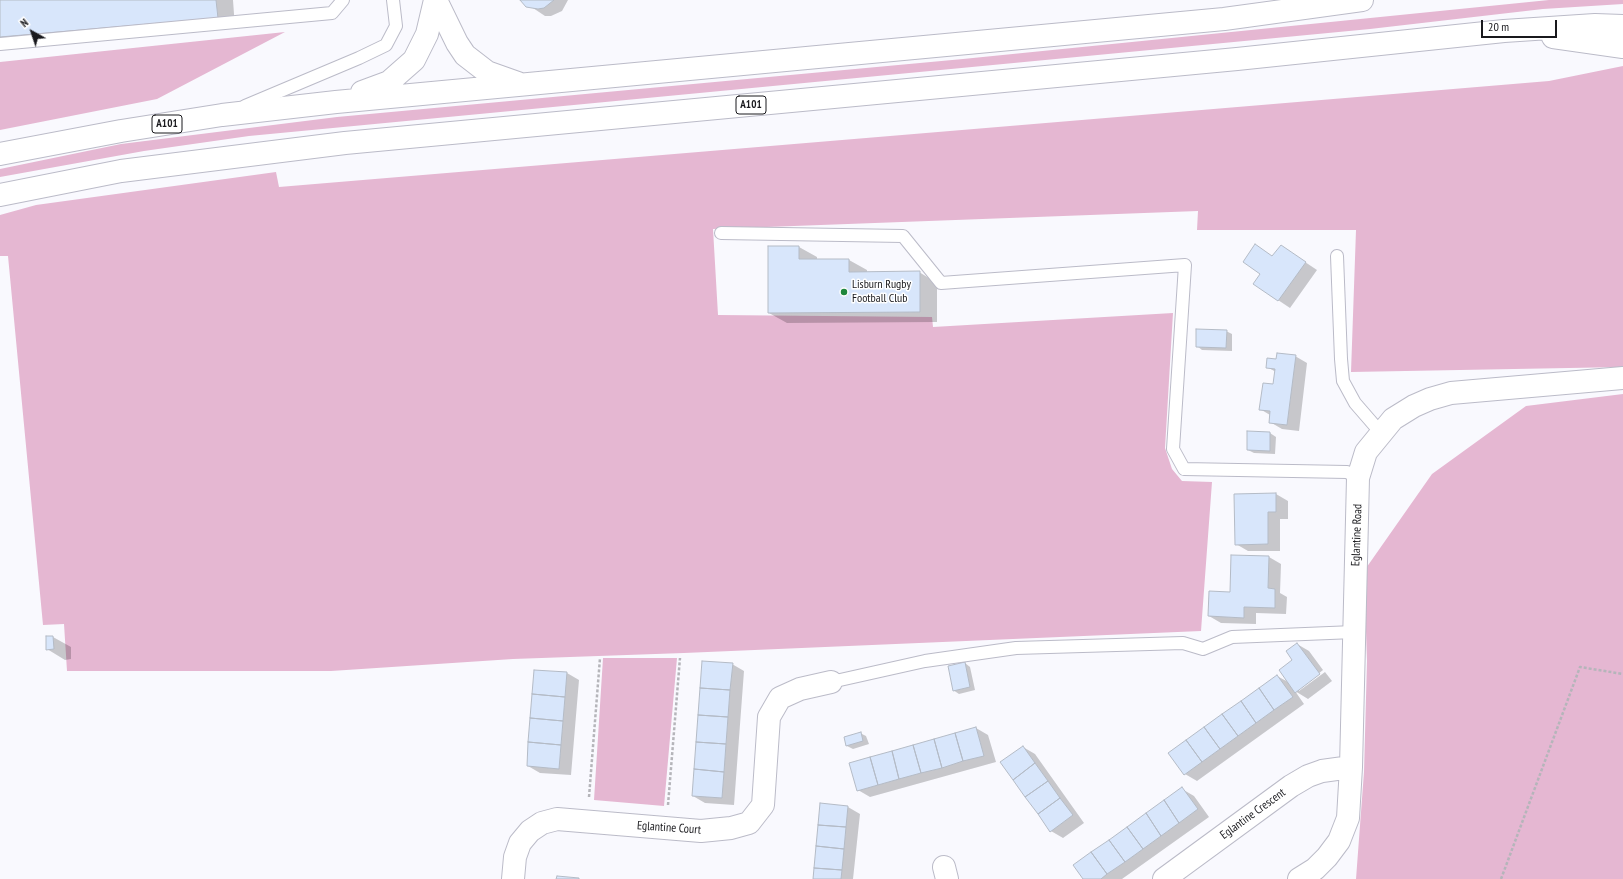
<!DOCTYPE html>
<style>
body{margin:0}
#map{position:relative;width:1623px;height:879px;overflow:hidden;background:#f9f9fe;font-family:"PT Sans Narrow",sans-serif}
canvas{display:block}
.north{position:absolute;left:12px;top:12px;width:40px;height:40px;-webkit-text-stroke:3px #fff;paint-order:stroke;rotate:320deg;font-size:11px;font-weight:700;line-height:16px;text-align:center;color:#19191d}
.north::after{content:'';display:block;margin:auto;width:14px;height:18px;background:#19191d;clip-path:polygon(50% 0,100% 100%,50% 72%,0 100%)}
.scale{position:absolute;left:1481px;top:20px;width:76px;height:18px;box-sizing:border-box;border:2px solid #19191d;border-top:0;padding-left:5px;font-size:12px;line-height:14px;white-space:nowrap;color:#19191d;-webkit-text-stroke:3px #fff;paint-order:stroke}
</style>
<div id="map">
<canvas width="1623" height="879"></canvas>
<div class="north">N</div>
<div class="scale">20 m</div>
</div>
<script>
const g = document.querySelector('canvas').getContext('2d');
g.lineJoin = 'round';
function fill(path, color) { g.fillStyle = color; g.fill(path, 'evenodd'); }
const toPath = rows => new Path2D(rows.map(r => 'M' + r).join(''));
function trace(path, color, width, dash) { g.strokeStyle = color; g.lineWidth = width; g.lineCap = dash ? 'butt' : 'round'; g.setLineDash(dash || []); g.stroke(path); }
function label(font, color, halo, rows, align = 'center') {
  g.font = font + ' "PT Sans Narrow",sans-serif'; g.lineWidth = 3; g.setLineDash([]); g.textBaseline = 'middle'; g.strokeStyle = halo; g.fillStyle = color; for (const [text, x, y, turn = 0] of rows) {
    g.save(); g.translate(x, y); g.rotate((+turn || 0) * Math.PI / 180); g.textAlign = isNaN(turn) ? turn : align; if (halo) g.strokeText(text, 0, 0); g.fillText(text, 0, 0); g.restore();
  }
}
fill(toPath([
 [1549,0,1623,0,1623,4,1543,9,1370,29,249,136,144,151,0,177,0,169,121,144,337,117,963,59],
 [285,32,157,99,0,130,0,62],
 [1623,66,1623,367,1351,372,1356,230,1197,230,1198,211,713,229,718,315,932,317,933,327,1173,313,1165,448,1172,469,1182,481,1212,482,1201,631,684,653,513,659,331,671,67,671,64,624,43,625,8,256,0,256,0,215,36,205,276,172,279,187,1549,81],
 [1623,394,1623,879,1356,879,1364,772,1367,661,1364,571,1432,474,1526,406],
 [603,658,677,658,664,806,594,800]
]), '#e5b7d2');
fill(toPath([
 [0,0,233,0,235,28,0,49],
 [521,0,568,0,562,11,551,16,545,16],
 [1256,246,1273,257,1281,246,1317,270,1290,308,1254,284,1261,274],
 [769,247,799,247,817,257,817,260,849,260,867,270,867,273,919,272,937,283,937,322,787,323,769,313],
 [1226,331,1232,334,1232,351,1202,350,1197,346],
 [1295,356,1307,363,1299,431,1282,429,1270,422,1270,415,1260,409,1274,385,1276,372,1267,367,1277,360],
 [1248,432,1270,433,1276,437,1275,454,1254,453,1248,450],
 [1276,494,1288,501,1288,519,1280,519,1280,551,1248,551,1236,544],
 [1232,556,1269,557,1281,564,1280,593,1287,597,1286,614,1256,613,1256,624,1221,623,1209,616,1231,593],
 [53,637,71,647,71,659,65,660,47,649],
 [1297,644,1309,651,1323,670,1299,689,1299,691,1325,672,1332,681,1308,699,1295,691,1304,704,1197,781,1185,774,1277,676,1290,683],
 [965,663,970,667,975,690,959,694,953,690],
 [732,664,744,671,734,805,705,803,693,796],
 [567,673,579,680,571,775,540,773,528,766],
 [976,728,988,735,996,762,870,797,858,790],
 [860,733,866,736,869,744,853,749,847,746],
 [1023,747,1035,754,1084,823,1063,838,1051,831],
 [1182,789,1194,796,1209,817,1122,879,1084,879],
 [848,807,860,814,853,879,814,879]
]), '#0003');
const building = toPath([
 [0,0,216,0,218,18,0,37,0,0],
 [520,0,554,0,544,8,538,9,526,7,520,0],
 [1255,244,1272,256,1281,245,1306,262,1278,301,1253,284,1260,274,1243,262,1255,244],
 [768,246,799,246,799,259,849,259,849,272,920,271,920,312,768,313,768,246],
 [1196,329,1227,330,1226,348,1196,347,1196,329],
 [1277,353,1296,355,1287,425,1269,423,1270,411,1259,410,1263,383,1273,384,1275,369,1266,368,1267,358,1276,359,1277,353],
 [1247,431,1270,432,1270,451,1247,450,1247,431],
 [1276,493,1276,512,1268,512,1268,544,1235,545,1234,494,1276,493],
 [1231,555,1269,556,1268,588,1275,589,1275,608,1244,607,1244,618,1208,616,1209,591,1230,592,1231,555],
 [46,636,53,636,54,649,46,650,46,636],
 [1297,643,1320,674,1295,693,1279,670,1292,660,1286,651,1297,643],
 [702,661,733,663,730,690,700,688,702,661],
 [965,662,970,687,953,691,948,666,965,662],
 [534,670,567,672,565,697,532,694,534,670],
 [1277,675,1293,697,1274,710,1259,688,1277,675],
 [700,688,730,690,728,717,698,715,700,688],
 [1259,688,1274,710,1256,723,1241,701,1259,688],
 [532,694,565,697,563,721,530,718,532,694],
 [1241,701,1256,723,1238,736,1222,714,1241,701],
 [1222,714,1238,736,1220,749,1204,727,1222,714],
 [698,715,728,717,726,744,696,742,698,715],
 [530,718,563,721,561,745,528,742,530,718],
 [976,727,984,756,963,761,955,733,976,727],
 [1204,727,1220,749,1202,762,1186,740,1204,727],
 [861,732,863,741,846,746,844,737,861,732],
 [955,733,963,761,942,768,934,739,955,733],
 [934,739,942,768,921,773,913,745,934,739],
 [1186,740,1202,762,1184,775,1168,753,1186,740],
 [528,742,561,745,559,769,527,766,528,742],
 [696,742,726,744,724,772,694,769,696,742],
 [913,745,921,773,899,779,892,751,913,745],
 [1023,746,1035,763,1013,780,1000,762,1023,746],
 [892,751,899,779,878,785,870,757,892,751],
 [870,757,878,785,857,791,849,763,870,757],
 [1035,763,1048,781,1025,797,1013,780,1035,763],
 [694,769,724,772,722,798,692,796,694,769],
 [1048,781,1060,798,1038,814,1025,797,1048,781],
 [1182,787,1198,809,1179,823,1164,800,1182,787],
 [1060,798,1073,815,1050,832,1038,814,1060,798],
 [1164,800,1179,823,1161,836,1146,813,1164,800],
 [820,803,848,806,846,827,818,825,820,803],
 [1146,813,1161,836,1143,849,1127,827,1146,813],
 [818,825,846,827,844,849,816,846,818,825],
 [1127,827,1143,849,1125,862,1109,840,1127,827],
 [1109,840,1125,862,1107,874,1091,852,1109,840],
 [816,846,844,849,842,870,814,868,816,846],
 [1091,852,1107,874,1101,879,1083,879,1073,865,1091,852],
 [814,868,842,870,841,879,813,879,814,868],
 [557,876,579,878,579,879,556,879,557,876]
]);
fill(building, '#d8e6fb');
trace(building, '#b4bbc6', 1);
const lane = toPath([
 [0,44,332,13,343,0],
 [245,106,359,58,386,45,396,26,393,0],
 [721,233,903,236,941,283,1185,265,1173,449,1184,469,1347,472,1358,478],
 [1337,256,1341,359,1343,381,1355,403,1381,433],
 [831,682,925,661,1016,648,1183,643,1203,649,1232,637,1354,632]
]);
const street = toPath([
 [944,867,947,879],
 [513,879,515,857,520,843,530,831,542,823,557,819,701,831,731,828,749,823,763,805,769,717,780,698,800,689,831,682],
 [1164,879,1291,786,1308,776,1322,771,1351,767],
 [1299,879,1315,869,1327,857,1339,841,1348,818,1351,767,1358,478,1366,452,1393,419,1414,406,1430,399,1451,393,1623,378]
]);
const highway = toPath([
 [436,0,457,43,465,55,487,72,518,83],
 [1553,37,1623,47],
 [362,92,389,82,414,60,427,34,435,0],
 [0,154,121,131,222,115,336,102,1224,19,1362,0],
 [0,195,121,171,345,143,1237,59,1504,31,1595,25,1623,26]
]);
trace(lane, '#bbbbc8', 14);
trace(street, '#bbbbc8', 24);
trace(highway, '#bbbbc8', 24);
trace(toPath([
 [589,797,600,658],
 [668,805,680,658],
 [1501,879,1580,667,1623,674]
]), '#b5b5ba', 2.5, [3, 2]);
trace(lane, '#fff', 12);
trace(street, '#fff', 22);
trace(highway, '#fff', 22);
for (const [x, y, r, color] of [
 [844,292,4,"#1e863c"]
]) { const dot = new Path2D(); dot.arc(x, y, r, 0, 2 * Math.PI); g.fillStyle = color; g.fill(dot); trace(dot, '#fff', 1.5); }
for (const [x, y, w] of [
 [751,105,30],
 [167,124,30]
]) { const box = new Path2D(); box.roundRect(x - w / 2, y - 9, w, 18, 3); g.fillStyle = '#fff'; g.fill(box); trace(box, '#19191d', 1); }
label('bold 11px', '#19191d', null, [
 ["A101",751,105],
 ["A101",167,124]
]);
label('12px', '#19191d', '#fff', [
 ["Lisburn Rugby",852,285],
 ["Football Club",852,299]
], 'left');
label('12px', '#19191d', '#fff', [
 ["Eglantine Road",1357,535,-88],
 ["Eglantine Crescent",1253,814,-36],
 ["Eglantine Court",669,828,4]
]);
</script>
